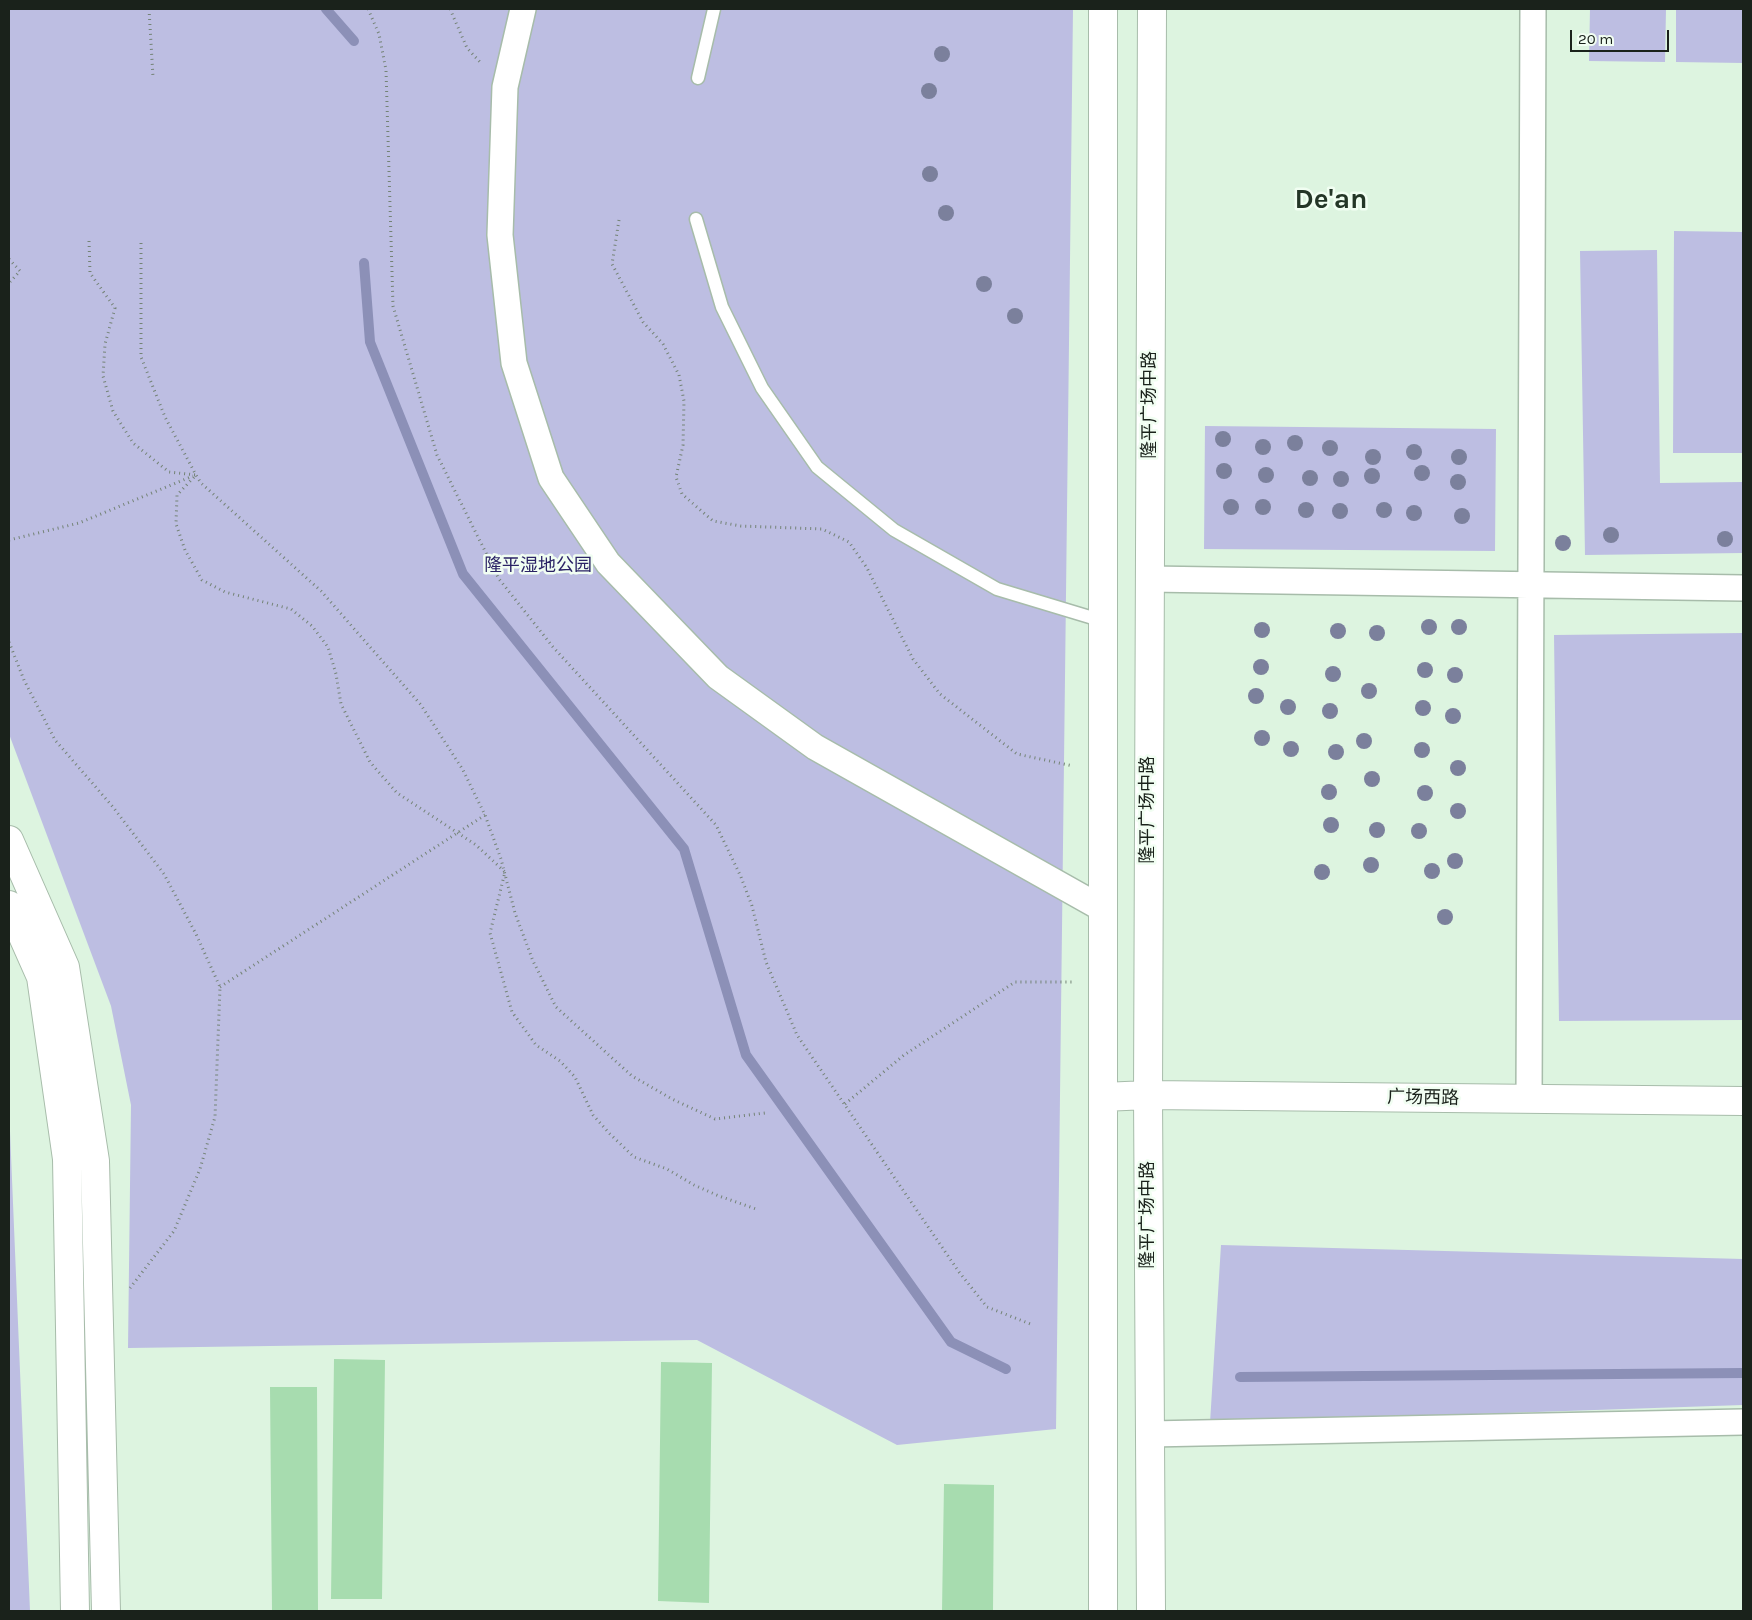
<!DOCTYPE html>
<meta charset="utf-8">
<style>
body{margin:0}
#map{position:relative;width:1752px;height:1620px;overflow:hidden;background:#ddf4e0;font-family:Karla,sans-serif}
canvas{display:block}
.frame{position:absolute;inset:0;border:10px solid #1a221b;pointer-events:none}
.scale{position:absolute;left:1570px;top:30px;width:99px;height:22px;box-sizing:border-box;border:2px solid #1a221b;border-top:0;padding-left:6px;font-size:15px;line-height:18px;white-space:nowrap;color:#1a221b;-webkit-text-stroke:4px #f1fef2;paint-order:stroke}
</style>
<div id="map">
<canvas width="1752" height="1620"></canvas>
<div class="frame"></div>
<div class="scale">20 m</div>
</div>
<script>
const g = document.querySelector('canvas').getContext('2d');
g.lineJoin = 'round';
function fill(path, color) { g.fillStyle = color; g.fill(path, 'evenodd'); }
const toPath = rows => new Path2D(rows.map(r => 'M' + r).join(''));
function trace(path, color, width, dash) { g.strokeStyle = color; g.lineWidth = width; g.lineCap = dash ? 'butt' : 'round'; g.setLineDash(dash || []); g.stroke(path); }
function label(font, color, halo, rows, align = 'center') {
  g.font = font + ' Karla,"Noto Sans SC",sans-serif'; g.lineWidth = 5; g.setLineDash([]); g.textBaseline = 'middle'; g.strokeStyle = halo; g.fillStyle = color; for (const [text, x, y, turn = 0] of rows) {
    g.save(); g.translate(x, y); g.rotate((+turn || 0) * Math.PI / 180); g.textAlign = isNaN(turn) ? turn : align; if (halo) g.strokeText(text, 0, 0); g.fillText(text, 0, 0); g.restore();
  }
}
fill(toPath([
 [9,9,1073,9,1056,1429,897,1445,697,1340,128,1348,131,1105,111,1006,9,734],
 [1590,9,1666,9,1665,62,1589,61],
 [1676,9,1743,9,1743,63,1676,62],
 [1674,231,1743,232,1743,453,1673,453],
 [1657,250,1660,483,1743,482,1743,553,1585,555,1580,251],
 [1205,426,1496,429,1495,551,1204,549],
 [1743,633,1743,1020,1559,1021,1554,635],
 [9,1107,30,1611,9,1611],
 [1221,1245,1743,1259,1743,1405,1210,1423]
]), '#bdbee2');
trace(toPath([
 [326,9,354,41],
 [364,263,370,342,463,574,684,849,746,1055,951,1342,1006,1369],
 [1240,1377,1743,1373]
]), '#8c90b7', 10);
fill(toPath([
 [334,1359,385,1360,382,1599,331,1599],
 [661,1362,712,1363,709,1603,658,1601],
 [270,1387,317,1387,318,1611,272,1611],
 [944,1484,994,1485,993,1611,942,1611]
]), '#a7dcaf');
const lane = toPath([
 [698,78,714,9],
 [696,219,722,307,762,388,817,467,894,530,997,589,1103,621]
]);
const street = toPath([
 [523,9,505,87,500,235,514,363,551,478,608,563,718,677,815,747,1103,909],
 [1149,579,1743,588],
 [1529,1099,1533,9],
 [1150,1434,1743,1422]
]);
const secondary = toPath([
 [1103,9,1103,1611],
 [9,840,65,967,95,1161,106,1611],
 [9,905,41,977,67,1159,75,1611],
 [1103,1097,1148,1095,1743,1101],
 [1151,1611,1148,1095,1152,9]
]);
trace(lane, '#a7bcaa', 15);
trace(street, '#a7bcaa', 28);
trace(secondary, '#a7bcaa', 30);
trace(toPath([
 [149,9,153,77],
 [368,9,379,34,386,70,393,306,437,455,499,579,553,647,716,825,741,877,752,906,766,962,797,1035,959,1272,987,1307,1033,1325],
 [450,9,467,48,480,62],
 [619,220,612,264,643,322,663,344,679,375,684,401,683,445,676,477,682,494,713,521,741,526,822,529,849,542,867,568,913,659,940,694,1017,754,1073,766],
 [89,241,90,273,115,308,105,344,103,376,113,411,133,443,169,472,196,475,177,495,176,524,185,550,202,580,225,592,291,609,312,626,328,647,336,674,341,704,370,762,397,793,476,845,505,872,490,933,512,1012,536,1045,560,1061,575,1077,593,1115,610,1134,634,1157,667,1169,694,1185,719,1196,756,1209],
 [141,243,141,357,165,417,196,475,201,483,321,591,421,705,463,770,485,815,501,859,515,913,533,961,556,1007,632,1076,672,1099,715,1119,765,1113],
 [9,259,20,271,9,283],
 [9,540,79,523,193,476],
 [9,642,24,680,55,740,113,807,164,874,196,934,220,987,215,1117,200,1169,174,1231,130,1288],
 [220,987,485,815],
 [845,1104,904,1055,1015,982,1073,982]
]), '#748376', 3, [1, 4]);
trace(lane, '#fff', 12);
trace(street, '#fff', 25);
trace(secondary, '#fff', 28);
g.fillStyle = '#7b809c';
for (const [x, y] of [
 [942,54],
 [929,91],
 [930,174],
 [946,213],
 [984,284],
 [1015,316],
 [1223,439],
 [1295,443],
 [1263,447],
 [1330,448],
 [1414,452],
 [1373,457],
 [1459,457],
 [1224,471],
 [1422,473],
 [1266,475],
 [1372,476],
 [1310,478],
 [1341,479],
 [1458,482],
 [1231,507],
 [1263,507],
 [1306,510],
 [1384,510],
 [1340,511],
 [1414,513],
 [1462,516],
 [1611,535],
 [1725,539],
 [1563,543],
 [1429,627],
 [1459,627],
 [1262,630],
 [1338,631],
 [1377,633],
 [1261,667],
 [1425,670],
 [1333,674],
 [1455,675],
 [1369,691],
 [1256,696],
 [1288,707],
 [1423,708],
 [1330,711],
 [1453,716],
 [1262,738],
 [1364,741],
 [1291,749],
 [1422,750],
 [1336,752],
 [1458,768],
 [1372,779],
 [1329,792],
 [1425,793],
 [1458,811],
 [1331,825],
 [1377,830],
 [1419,831],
 [1455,861],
 [1371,865],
 [1432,871],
 [1322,872],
 [1445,917]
]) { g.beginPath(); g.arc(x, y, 8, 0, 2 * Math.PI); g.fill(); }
label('18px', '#1a221b', '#f1fef2', [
 ["隆平广场中路",1150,405,-90],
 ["隆平广场中路",1148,810,-90],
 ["广场西路",1423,1098,1],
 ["隆平广场中路",1148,1215,-90]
]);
label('18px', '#2a2265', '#f1fef2', [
 ["隆平湿地公园",538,566]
]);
label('bold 28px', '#243627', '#f1fef2', [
 ["De'an",1331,200]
]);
</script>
